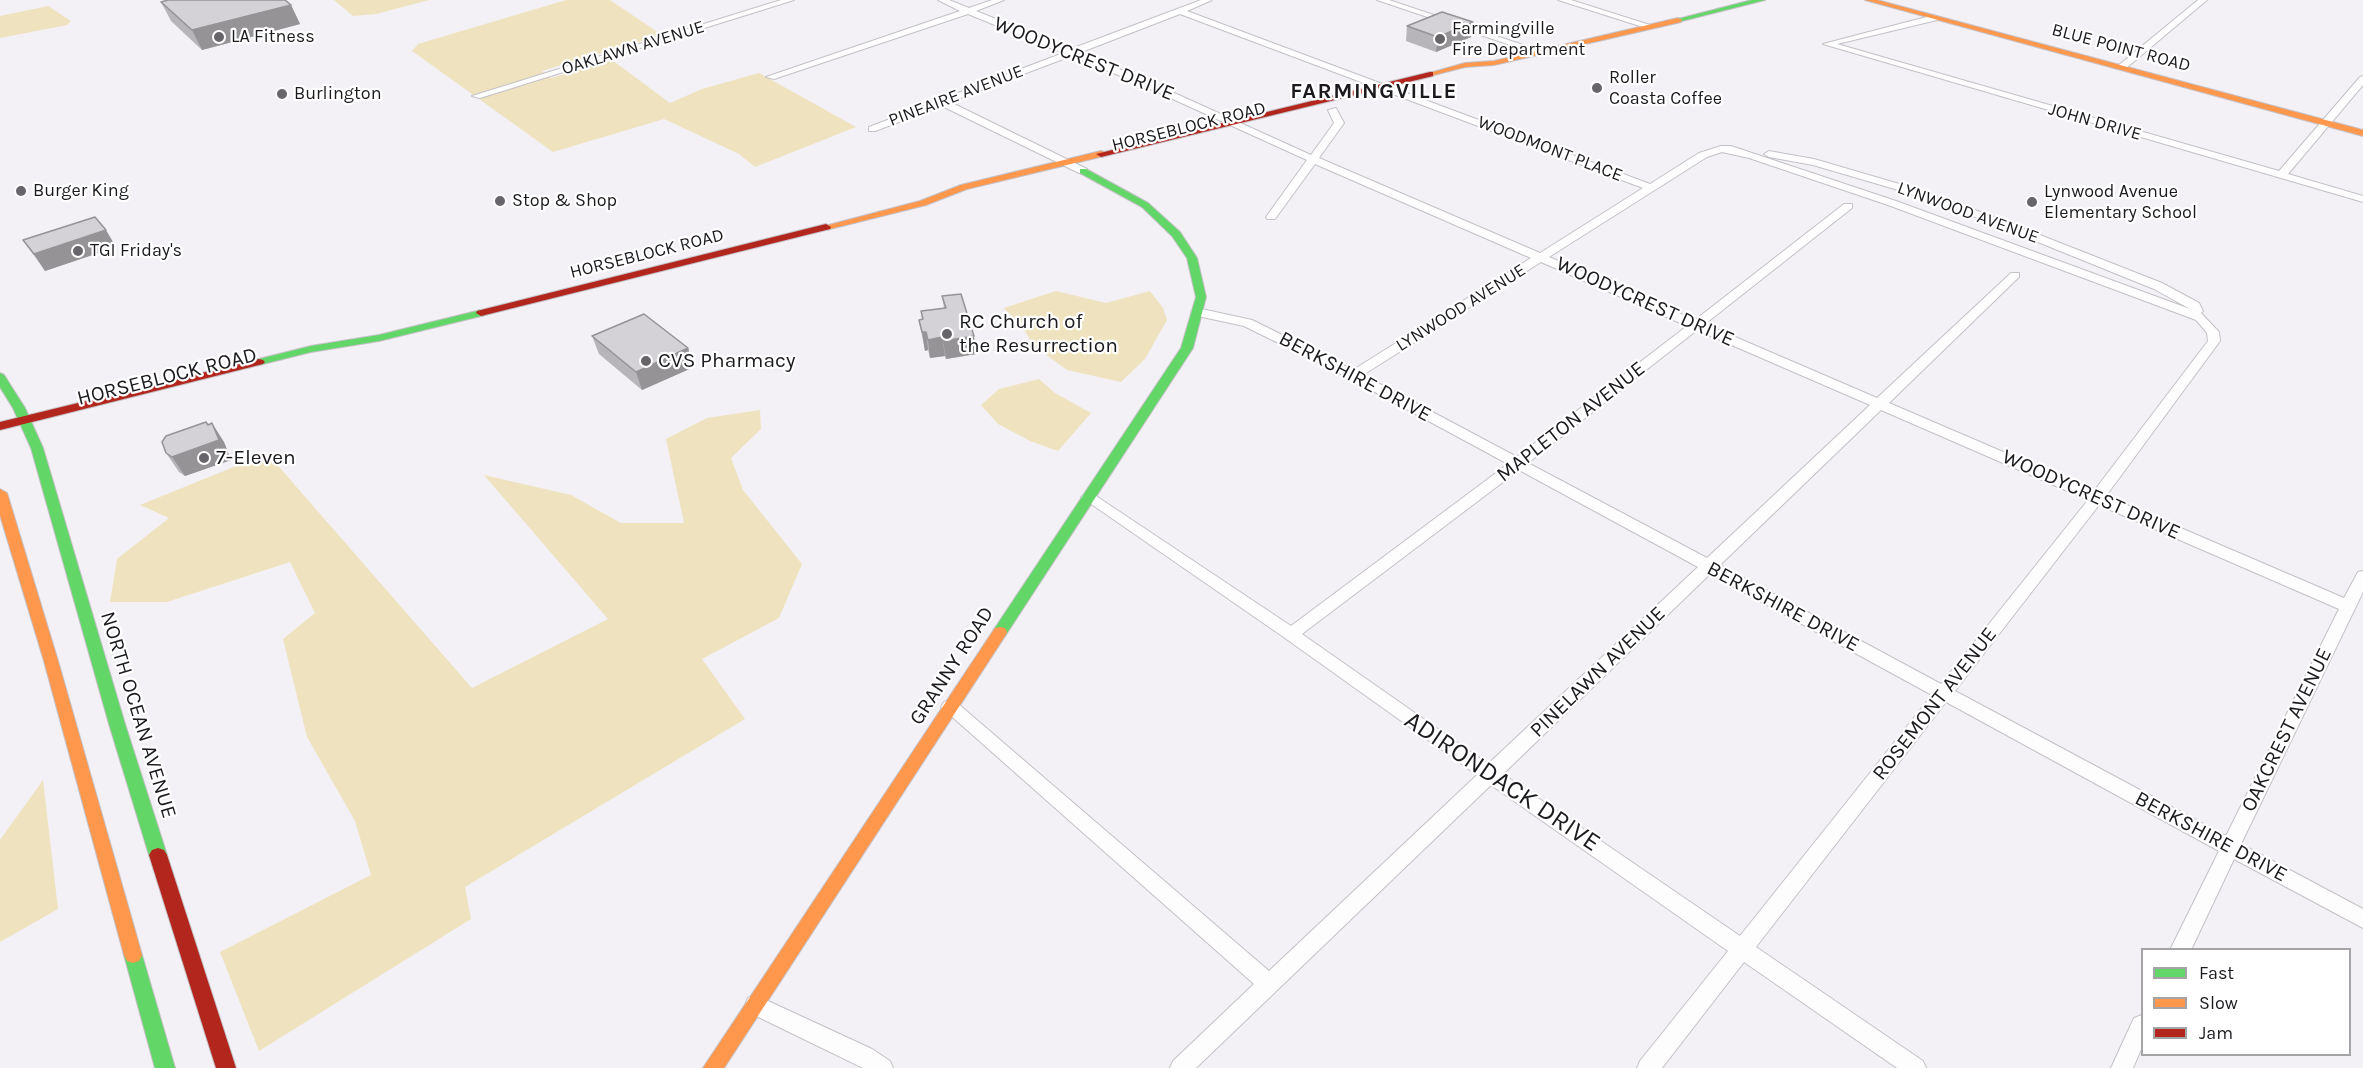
<!DOCTYPE html>
<style>
body{margin:0}
#map{position:relative;width:2363px;height:1068px;overflow:hidden;background:#f3f0f6;font-family:Karla,sans-serif}
canvas{display:block}
.legend{position:absolute;left:2141px;top:948px;width:210px;height:108px;box-sizing:border-box;background:#fff;border:2px solid #a4a3a5;margin:0;padding:8px 10px;list-style:none;font-size:18px;color:#1c1a1e}
.legend li{display:flex;align-items:center;gap:12px;height:30px}
.legend b{width:30px;border:2px solid #a4a3a5}
</style>
<div id="map">
<canvas width="2363" height="1068"></canvas>
<ul class="legend">
<li><b style="height:8px;background:#63d668"></b>Fast</li>
<li><b style="height:8px;background:#ff974d"></b>Slow</li>
<li><b style="height:8px;background:#b3261e"></b>Jam</li>
</ul>
</div>
<script>
const g = document.querySelector('canvas').getContext('2d');
g.lineJoin = 'round';
function fill(path, color) { g.fillStyle = color; g.fill(path, 'evenodd'); }
const toPath = rows => new Path2D(rows.map(r => 'M' + r).join(''));
function trace(path, color, width, dash) { g.strokeStyle = color; g.lineWidth = width; g.lineCap = dash ? 'butt' : 'round'; g.setLineDash(dash || []); g.stroke(path); }
function label(font, color, halo, rows, align = 'center') {
  g.font = font + ' Karla,sans-serif'; g.lineWidth = 4.5; g.setLineDash([]); g.textBaseline = 'middle'; g.strokeStyle = halo; g.fillStyle = color; for (const [text, x, y, turn = 0] of rows) {
    g.save(); g.translate(x, y); g.rotate((+turn || 0) * Math.PI / 180); g.textAlign = isNaN(turn) ? turn : align; if (halo) g.strokeText(text, 0, 0); g.fillText(text, 0, 0); g.restore();
  }
}
fill(toPath([
 [334,0,429,0,376,14,353,16],
 [566,0,610,0,662,35,542,71,551,78,612,60,670,103,702,89,759,73,856,127,755,167,739,154,664,119,553,152,412,51,418,44],
 [48,6,71,21,67,25,0,38,0,16],
 [1056,291,1106,303,1150,291,1163,308,1167,320,1145,359,1121,382,1067,370,1034,346,1022,326,1004,308],
 [1039,379,1055,393,1091,413,1058,451,1030,441,998,424,981,405,999,389],
 [760,410,761,429,731,458,743,490,802,564,779,618,702,659,745,719,465,887,471,919,259,1051,220,952,371,875,355,821,307,737,283,639,315,613,290,562,167,602,110,602,117,559,169,518,140,505,241,464,273,460,472,688,608,619,484,475,571,495,621,523,684,523,666,439,707,418],
 [43,780,58,909,0,942,0,840]
]), '#efe3bf');
const street = toPath([
 [781,0,794,0,480,98,472,96,781,0],
 [938,0,949,0,969,8,992,0,1004,0,976,11,1071,49,1201,0,1212,0,1187,11,1650,184,1699,153,1721,146,1731,146,1896,201,2190,309,2154,289,1981,219,1905,192,1813,165,1769,157,1764,154,1769,151,1814,159,1913,188,1989,215,2162,283,2199,303,2203,311,2201,313,2219,332,2220,341,2106,496,2344,598,2358,572,2363,571,2363,592,2241,844,2363,909,2363,928,2234,859,2191,950,2170,950,2219,851,1946,702,1756,947,1923,1061,1926,1068,1897,1068,1744,962,1662,1068,1637,1068,1640,1061,1728,951,1491,785,1196,1068,1170,1068,1173,1061,1254,984,941,707,944,702,950,700,956,702,1269,971,1477,775,1285,638,1081,497,1088,492,1093,494,1291,626,1508,464,1349,378,1244,326,1193,315,1191,312,1197,308,1252,320,1353,370,1531,258,1315,164,1275,219,1267,219,1266,217,1307,160,1133,81,1071,56,950,102,1087,169,1087,173,1079,173,942,106,875,131,869,131,869,127,1063,53,968,14,774,79,766,77,960,11,938,0],
 [1180,14,1643,188,1540,253,1319,158,1344,123,1336,108,1328,110,1334,123,1311,155,1139,77,1079,53,1180,14],
 [1722,152,1749,158,1888,205,2196,320,2207,333,2208,341,2094,491,1889,403,2019,277,2019,273,2011,273,1877,398,1705,324,1852,208,1852,204,1844,204,1695,320,1549,257,1707,157,1722,152],
 [1541,262,1687,326,1517,457,1363,375,1541,262],
 [1697,330,1870,405,1707,558,1528,463,1697,330],
 [1881,410,2088,500,1941,684,1720,565,1881,410],
 [1519,470,1698,567,1488,764,1302,634,1519,470],
 [2099,505,2339,609,2226,836,1955,691,2099,505],
 [1710,574,1932,695,1740,936,1503,774,1710,574],
 [1377,0,1389,0,1541,51,1534,53,1377,0],
 [1558,0,1571,0,1650,25,1643,27,1558,0],
 [2198,0,2207,0,2125,69,2119,69,2119,65,2198,0],
 [1934,15,1938,18,1937,20,1837,44,2279,171,2360,77,2363,76,2363,85,2288,174,2363,196,2363,202,1823,44,1934,15],
 [755,995,872,1049,890,1061,893,1068,863,1068,748,1012,745,1005,748,998,755,995],
 [2142,1015,2142,1047,2133,1068,2111,1068,2134,1018,2142,1015]
]);
const fast = toPath([
 [1752,0,1765,0,1678,22,1674,20,1752,0],
 [1080,169,1086,169,1148,203,1180,232,1197,258,1206,297,1193,348,1005,636,1000,637,995,636,993,632,995,628,1181,348,1196,297,1187,258,1172,236,1142,207,1080,173,1080,169],
 [481,310,485,311,485,315,379,341,311,352,259,365,253,362,255,360,311,346,379,335,481,310],
 [0,373,4,375,25,408,43,448,125,724,167,855,164,860,158,862,152,860,149,855,109,724,31,448,13,408,0,387,0,373],
 [133,947,139,949,142,955,175,1068,155,1068,124,955,127,949,133,947]
]);
const slow = toPath([
 [1865,0,1877,0,2363,130,2363,136,1865,0],
 [1678,18,1682,20,1681,22,1494,65,1465,67,1430,76,1426,74,1465,63,1494,61,1678,18],
 [1101,151,1104,152,1104,156,967,189,926,205,826,230,821,227,920,201,961,185,1101,151],
 [0,489,7,493,58,661,142,955,139,961,133,963,127,961,124,955,44,661,0,515,0,489],
 [1000,627,1005,628,1007,632,1005,636,724,1068,703,1068,995,628,1000,627]
]);
const jam = toPath([
 [1430,72,1433,72,1433,76,1101,157,1096,154,1430,72],
 [826,224,831,227,830,229,481,316,476,313,477,311,826,224],
 [259,359,263,360,265,362,263,364,0,430,0,422,259,359],
 [158,848,164,850,167,855,236,1068,216,1068,149,855,152,850,158,848]
]);
trace(street, '#c4c1c6', 2);
trace(fast, '#c4c1c6', 2);
trace(slow, '#c4c1c6', 2);
trace(jam, '#c4c1c6', 2);
fill(street, '#fdfdfe');
fill(fast, '#63d668');
fill(slow, '#ff974d');
fill(jam, '#b3261e');
fill(toPath([
 [161,2,291,5,300,24,202,50,171,21],
 [1473,22,1471,37,1436,52,1406,41,1407,26],
 [23,240,116,247,45,271],
 [942,296,976,354,946,359,945,356,930,358,928,350,925,351,919,320,922,319,921,311,944,308],
 [592,336,688,348,694,367,642,390,599,354],
 [208,425,224,442,231,460,185,476,179,472,166,453]
]), '#b7b5b9');
fill(toPath([
 [291,5,300,24,202,50,192,30],
 [1473,22,1471,37,1436,52,1438,37],
 [106,230,116,247,45,271,34,254],
 [922,332,926,332,928,350,925,351],
 [974,336,976,354,946,359,943,341],
 [942,337,945,356,930,358,928,340],
 [688,348,694,367,642,390,636,372],
 [212,423,224,442,231,460,185,476,172,457,218,441]
]), '#959396');
const building = toPath([
 [168,0,285,0,291,5,192,30,161,2,168,0],
 [1442,12,1473,22,1438,37,1407,26,1442,12],
 [95,217,106,230,34,254,23,240,95,217],
 [961,294,974,336,943,341,942,337,928,340,926,332,922,332,919,320,923,319,921,311,946,308,942,296,961,294],
 [644,314,688,348,636,372,592,336,644,314],
 [206,422,208,425,212,423,219,440,172,457,166,453,162,442,166,436,206,422]
]);
fill(building, '#d5d2d7');
trace(building, '#959396', 1.5);
for (const [x, y, r, color] of [
 [219,37,6,"#67656a"],
 [1440,39,6,"#67656a"],
 [1597,88,6,"#67656a"],
 [282,94,6,"#67656a"],
 [21,191,6,"#67656a"],
 [500,201,6,"#67656a"],
 [2032,202,6,"#67656a"],
 [78,251,6,"#67656a"],
 [947,334,6,"#67656a"],
 [646,361,6,"#67656a"],
 [204,458,6,"#67656a"]
]) { const dot = new Path2D(); dot.arc(x, y, r, 0, 2 * Math.PI); g.fillStyle = color; g.fill(dot); trace(dot, '#fff', 2); }
label('18px', '#1c1a1e', '#fff', [
 ["Farmingville",1452,29],
 ["Fire Department",1452,50],
 ["LA Fitness",231,37],
 ["Roller",1609,78],
 ["Coasta Coffee",1609,99],
 ["Burlington",294,94],
 ["Burger King",33,191],
 ["Lynwood Avenue",2044,192],
 ["Elementary School",2044,213],
 ["Stop & Shop",512,201],
 ["TGI Friday's",90,251]
], 'left');
label('18px', '#1c1a1e', '#fff', [
 ["OAKLAWN AVENUE",633,48,-17],
 ["BLUE POINT ROAD",2121,48,15],
 ["PINEAIRE AVENUE",956,96,-21],
 ["JOHN DRIVE",2095,122,16],
 ["HORSEBLOCK ROAD",1189,127,-14],
 ["WOODMONT PLACE",1550,149,21],
 ["LYNWOOD AVENUE",1968,213,20],
 ["HORSEBLOCK ROAD",647,254,-14],
 ["LYNWOOD AVENUE",1461,308,-32]
]);
label('21px', '#1c1a1e', '#fff', [
 ["WOODYCREST DRIVE",1084,59,22],
 ["WOODYCREST DRIVE",1645,302,24],
 ["HORSEBLOCK ROAD",167,377,-14],
 ["BERKSHIRE DRIVE",1355,377,28],
 ["MAPLETON AVENUE",1571,422,-38],
 ["WOODYCREST DRIVE",2091,495,24],
 ["BERKSHIRE DRIVE",1783,607,28],
 ["GRANNY ROAD",952,666,-57],
 ["PINELAWN AVENUE",1598,672,-44],
 ["ROSEMONT AVENUE",1935,704,-52],
 ["NORTH OCEAN AVENUE",138,715,73],
 ["OAKCREST AVENUE",2287,730,-64],
 ["BERKSHIRE DRIVE",2211,837,28]
]);
label('21px', '#1c1a1e', '#fff', [
 ["RC Church of",959,322],
 ["the Resurrection",959,346],
 ["CVS Pharmacy",658,361],
 ["7-Eleven",216,458]
], 'left');
g.letterSpacing = '1.5px';
label('bold 22px', '#1c1a1e', '#fff', [
 ["FARMINGVILLE",1374,92]
]);
g.letterSpacing = '0px';
label('26px', '#1c1a1e', '#fff', [
 ["ADIRONDACK DRIVE",1502,782,34]
]);
</script>
